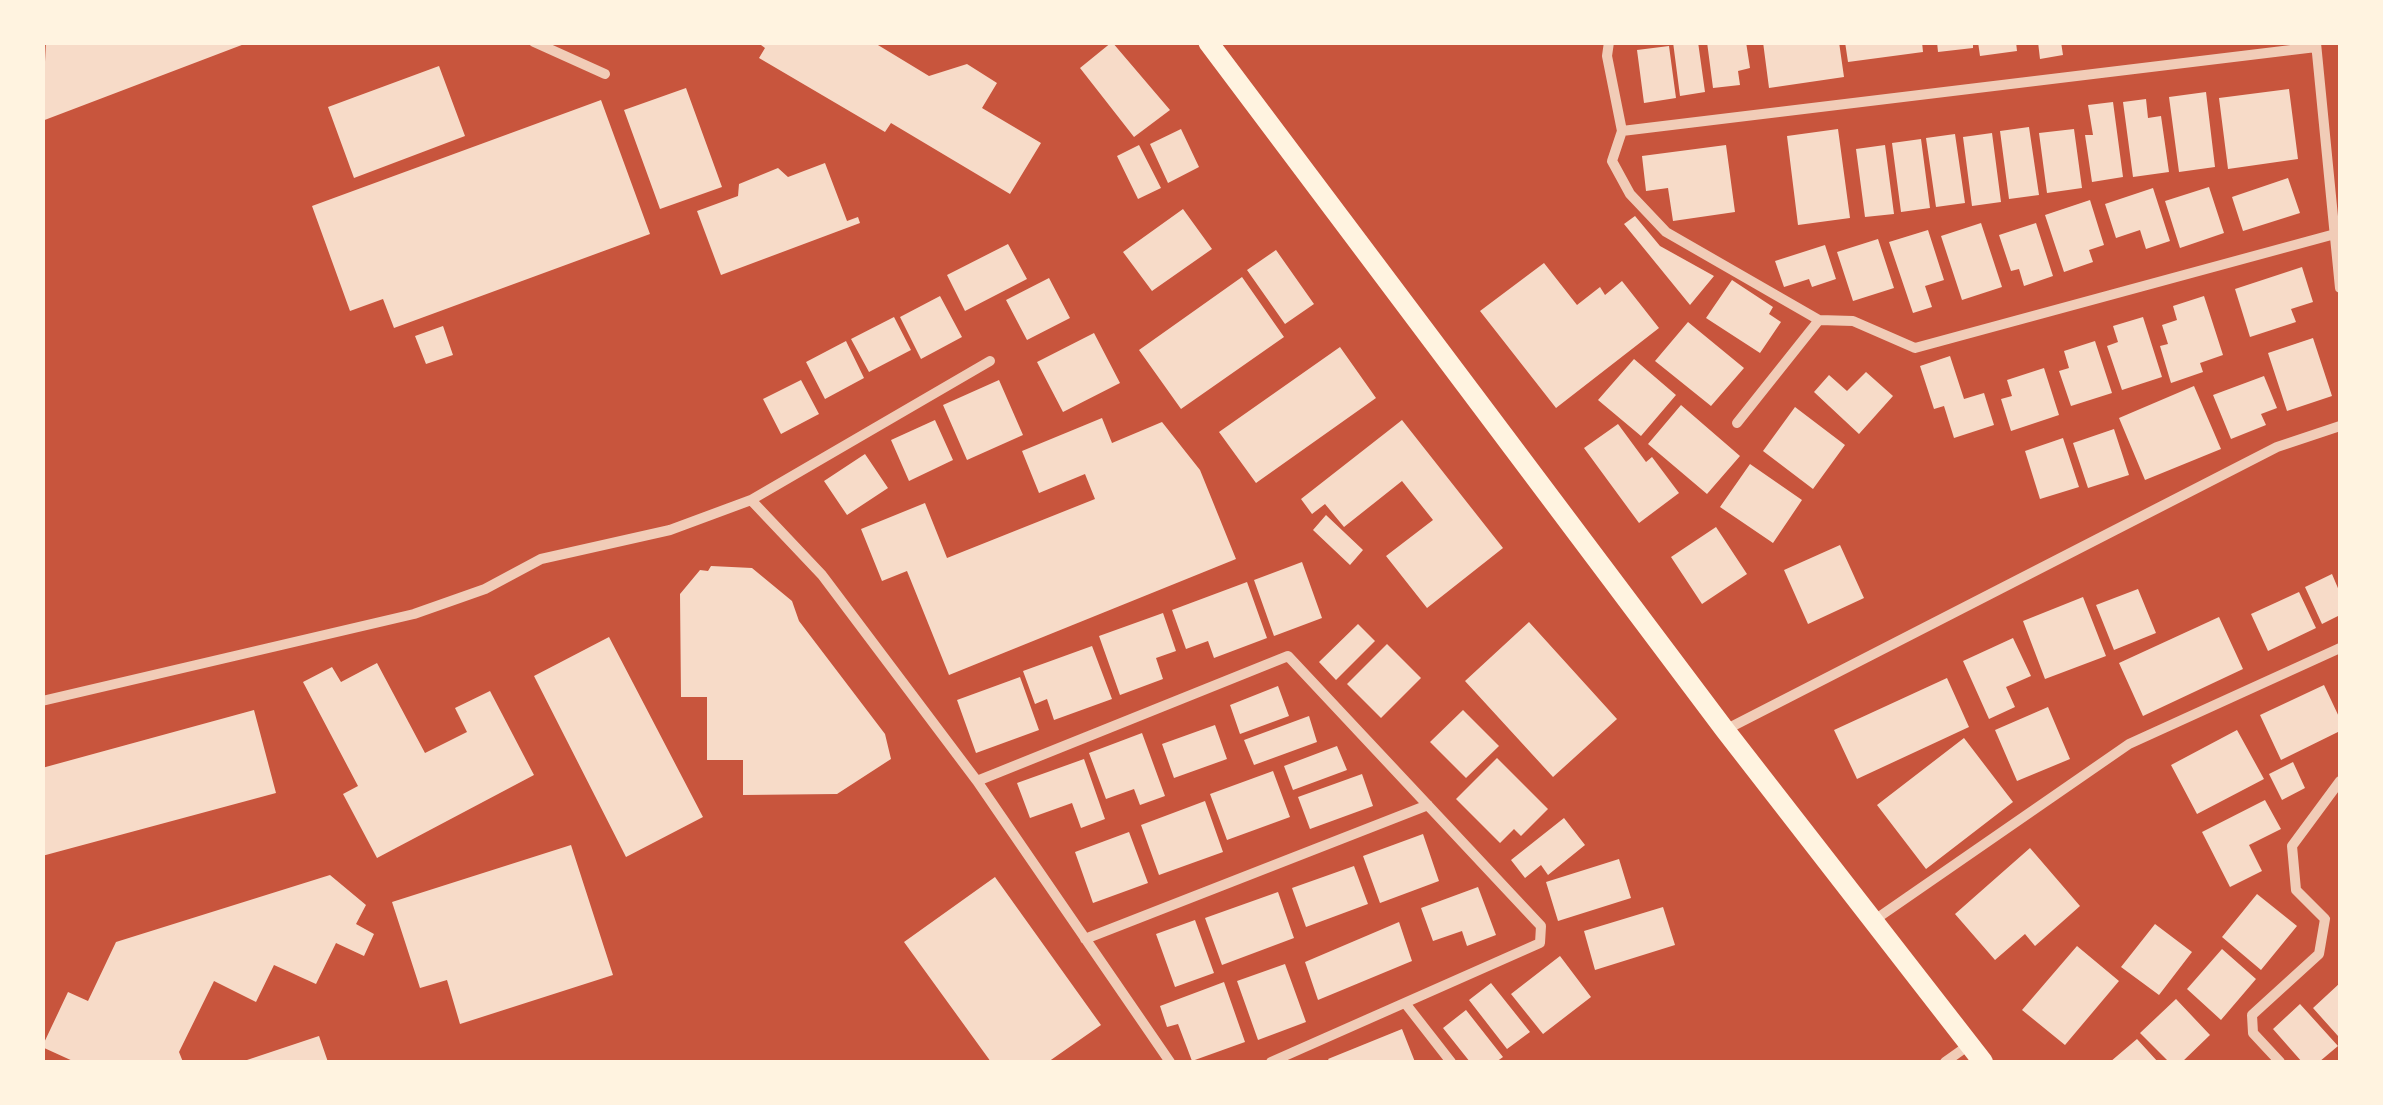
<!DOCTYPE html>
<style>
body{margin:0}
#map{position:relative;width:2383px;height:1105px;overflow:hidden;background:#c8553d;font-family:"Nunito Sans",sans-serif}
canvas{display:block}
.frame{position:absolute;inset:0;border:45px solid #fff3e0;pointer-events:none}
</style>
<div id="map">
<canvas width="2383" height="1105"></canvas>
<div class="frame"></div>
</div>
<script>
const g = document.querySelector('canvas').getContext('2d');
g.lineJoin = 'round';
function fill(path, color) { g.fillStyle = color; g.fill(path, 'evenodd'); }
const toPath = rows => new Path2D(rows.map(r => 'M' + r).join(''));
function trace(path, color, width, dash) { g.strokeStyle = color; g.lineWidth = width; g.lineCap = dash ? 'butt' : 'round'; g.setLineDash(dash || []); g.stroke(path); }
fill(toPath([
 [46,42,246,42,247,43,42,121],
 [757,42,873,42,929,76,967,64,997,83,982,108,1041,143,1010,194,891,123,885,132,759,58,765,48],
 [1112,42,1170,110,1134,137,1080,68],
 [1673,42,1698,42,1705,92,1680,96],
 [1707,42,1746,42,1750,68,1738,71,1740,85,1713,88],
 [1763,42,1839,42,1844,77,1769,88],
 [1845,42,1922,42,1923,52,1848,62],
 [1937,42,1973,42,1973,48,1938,52],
 [1978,42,2016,42,2017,51,1980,56],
 [2038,42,2061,42,2063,55,2040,59],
 [1669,46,1676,98,1644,103,1637,50],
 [439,66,465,136,354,178,328,107],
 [686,88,722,187,660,209,624,110],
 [2289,89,2298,159,2228,169,2219,98],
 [2206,92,2215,167,2179,172,2169,97],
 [2146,99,2148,118,2161,116,2169,172,2133,177,2123,102],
 [601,100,650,234,394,328,383,299,350,311,312,206],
 [2113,102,2123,177,2092,182,2085,135,2093,135,2088,105],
 [2029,127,2039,195,2009,199,2000,131],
 [1181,129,1199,167,1168,183,1150,144],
 [1838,129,1850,218,1798,225,1787,136],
 [2074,129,2082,188,2047,193,2039,133],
 [1992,133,2001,202,1972,206,1963,137],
 [1955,134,1965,203,1936,207,1926,138],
 [1921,139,1930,208,1901,212,1892,143],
 [1139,145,1161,188,1138,199,1117,156],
 [1726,145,1735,212,1673,221,1668,188,1646,191,1642,156],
 [1885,145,1894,214,1865,217,1856,149],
 [825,163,847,221,858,217,860,223,721,275,697,211,738,196,739,184,778,168,788,177],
 [2288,178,2300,213,2243,231,2232,197],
 [2209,187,2224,233,2180,248,2165,201],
 [2153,188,2170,241,2146,249,2140,230,2116,238,2105,204],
 [2090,200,2104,245,2089,250,2093,262,2064,272,2045,215],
 [1183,209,1212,249,1152,291,1123,252],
 [1635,216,1660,246,1714,276,1690,305,1624,224],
 [1981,223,2002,287,1962,300,1941,236],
 [2036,223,2053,276,2024,286,2019,269,2011,271,1999,235],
 [1928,230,1944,280,1925,286,1932,307,1913,313,1889,242],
 [1878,239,1894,288,1853,301,1837,252],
 [1008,244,1027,279,965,311,947,275],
 [1825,245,1836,279,1812,287,1809,279,1784,287,1775,261],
 [1276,250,1314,304,1285,324,1247,270],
 [1544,263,1577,305,1600,287,1605,295,1622,281,1659,328,1556,408,1480,311],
 [2302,267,2313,302,2291,309,2296,322,2250,337,2235,289],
 [1242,277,1284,337,1181,409,1139,350],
 [1049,278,1070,318,1027,340,1006,300],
 [1732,280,1773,307,1769,314,1781,322,1760,353,1706,318],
 [940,296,962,337,921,359,900,317],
 [2204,296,2223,355,2200,363,2203,372,2171,383,2160,346,2168,344,2162,325,2177,320,2173,306],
 [894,317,911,350,869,372,851,339],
 [2143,317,2162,377,2122,390,2107,346,2118,342,2113,326],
 [1688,322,1744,368,1711,406,1655,361],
 [443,326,453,355,426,364,415,336],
 [1094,333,1120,383,1063,412,1037,362],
 [2313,338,2332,396,2287,411,2268,353],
 [846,341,864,378,825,399,806,362],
 [2095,341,2112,393,2071,406,2059,371,2069,368,2064,351],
 [1340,347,1376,398,1256,483,1219,432],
 [1950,356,1964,399,1984,393,1994,425,1954,438,1944,406,1934,409,1920,366],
 [1634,359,1676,395,1641,436,1598,400],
 [2044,368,2059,415,2011,431,2001,399,2012,396,2007,380],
 [1866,372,1893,396,1859,434,1814,392,1829,375,1847,391],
 [2264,376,2277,408,2261,414,2266,425,2231,439,2213,395],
 [801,380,819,414,781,434,763,399],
 [999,380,1023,435,967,460,943,405],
 [2194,386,2221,449,2145,480,2119,418],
 [1681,405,1740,456,1707,494,1648,444],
 [1795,407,1845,445,1813,489,1763,451],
 [1102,418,1112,443,1162,422,1200,470,1236,559,949,675,907,571,882,581,861,529,925,503,947,558,1095,499,1085,474,1039,493,1022,451],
 [935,420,953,460,909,481,891,440],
 [1402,420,1503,548,1427,608,1386,556,1433,520,1402,481,1344,527,1325,504,1312,514,1301,499],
 [1618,424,1646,462,1652,457,1679,493,1639,523,1584,448],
 [2114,429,2129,475,2088,488,2073,443],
 [2063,438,2079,487,2040,499,2025,451],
 [865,454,888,488,847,515,824,481],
 [1750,464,1802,500,1773,543,1720,507],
 [1326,515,1363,550,1350,565,1313,530],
 [1716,527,1747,574,1702,604,1671,557],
 [1840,545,1864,598,1808,624,1784,570],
 [1302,562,1322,618,1274,636,1254,580],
 [711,566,752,568,792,601,799,621,885,734,891,759,837,794,743,795,743,760,707,760,707,697,681,697,680,594,700,570,708,571],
 [2332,574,2340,593,2340,615,2322,624,2305,587],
 [1247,582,1267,638,1214,658,1208,641,1186,649,1172,610],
 [2138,589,2156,633,2114,650,2096,605],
 [2299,592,2316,628,2268,651,2251,614],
 [2083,597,2106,656,2045,679,2023,621],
 [1163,613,1176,651,1156,658,1163,679,1120,695,1099,636],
 [2219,617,2243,669,2143,716,2119,663],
 [1529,622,1617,719,1553,777,1465,681],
 [1358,624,1375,641,1336,680,1319,662],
 [609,637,703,817,626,857,534,676],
 [2013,638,2031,676,2006,687,2015,707,1989,719,1963,661],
 [1387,644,1421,678,1381,718,1347,684],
 [1092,646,1112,699,1054,720,1047,699,1035,704,1023,671],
 [377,663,425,753,467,732,455,708,490,691,534,775,377,858,343,794,358,786,303,682,332,667,341,682],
 [1020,677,1039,730,976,753,957,700],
 [1947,678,1969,727,1857,779,1834,730],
 [2324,685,2340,719,2340,731,2281,760,2260,715],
 [1278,686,1289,716,1240,734,1230,705],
 [2048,707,2070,759,2017,781,1995,730],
 [254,710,276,793,42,856,42,768],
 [1463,710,1499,746,1466,778,1430,742],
 [1309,716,1317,742,1254,765,1244,740],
 [1215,725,1227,759,1174,778,1162,744],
 [2237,730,2264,779,2197,814,2171,765],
 [1142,733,1165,796,1140,805,1134,789,1106,799,1089,753],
 [1964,738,2013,802,1926,869,1877,805],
 [1337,746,1347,770,1293,790,1284,766],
 [1497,758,1548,809,1521,836,1514,829,1500,843,1456,799],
 [1084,759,1105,819,1081,828,1072,803,1030,818,1017,783],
 [2293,762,2305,788,2282,800,2269,774],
 [1273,771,1290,817,1227,840,1210,794],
 [1362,774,1373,806,1310,829,1298,797],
 [2265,800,2281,829,2249,845,2262,871,2230,887,2202,832],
 [1205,801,1223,852,1159,875,1141,825],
 [1564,818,1585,845,1548,875,1541,865,1525,878,1511,860],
 [1129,832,1148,883,1093,903,1075,852],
 [1423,834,1439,881,1380,903,1363,856],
 [571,845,613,975,460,1024,447,980,420,988,392,902],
 [2030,848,2080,906,2035,946,2025,934,1995,960,1955,914],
 [1619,859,1631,898,1558,921,1546,882],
 [1354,866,1368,904,1306,927,1292,888],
 [330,875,366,905,356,924,374,934,364,956,336,943,316,984,274,965,256,1002,214,981,179,1052,183,1062,75,1062,42,1047,68,992,88,1001,116,942],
 [995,877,1101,1025,1048,1062,991,1062,904,942],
 [1478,887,1496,935,1467,946,1462,931,1433,941,1421,908],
 [1278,892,1294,938,1222,965,1205,918],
 [2257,894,2297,926,2261,970,2222,937],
 [1663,907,1675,945,1595,970,1584,931],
 [1195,920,1214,973,1175,987,1156,934],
 [1399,922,1412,961,1318,1000,1305,962],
 [2155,924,2192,952,2159,995,2121,967],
 [2077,946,2119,981,2065,1045,2022,1010],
 [2222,949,2256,979,2221,1020,2187,989],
 [1560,956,1591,997,1543,1034,1511,994],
 [1285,964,1306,1022,1258,1040,1237,981],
 [1224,982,1245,1042,1192,1061,1178,1024,1167,1027,1160,1006],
 [1491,983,1530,1032,1507,1049,1469,1000],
 [2340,983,2340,1034,2338,1036,2313,1008],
 [2176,999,2210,1035,2182,1062,2169,1062,2140,1033],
 [2300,1004,2338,1046,2319,1062,2302,1062,2273,1029],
 [1466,1010,1503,1057,1496,1062,1470,1062,1443,1028],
 [1402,1029,1415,1062,1330,1062,1328,1059],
 [319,1036,328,1062,241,1062],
 [2137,1039,2158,1062,2110,1062]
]), '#f7dbc8');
trace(toPath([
 [534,42,605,74],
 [1609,42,1607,56,1622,131,2316,47],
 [2316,43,2340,288],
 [1622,131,1612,161,1630,194,1666,232,1819,320],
 [1737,423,1819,320,1853,321,1915,348,2335,234],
 [751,500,990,361],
 [42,701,414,614,485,589,541,559,670,530,751,500,822,575,977,781,1170,1062],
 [1725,730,2277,447,2340,426],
 [977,781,1288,656,1541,926,1540,943,1271,1062],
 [1873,921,2129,744,2340,648],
 [1085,939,1428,805],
 [1405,1003,1451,1062],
 [1945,1062,1969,1045],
 [2280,1062,2253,1033,2252,1015,2319,954,2325,919,2296,890,2292,846,2340,781]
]), '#f1ccb7', 10);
trace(toPath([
 [1208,42,1725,730,1983,1062]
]), '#fff3e0', 20);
</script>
